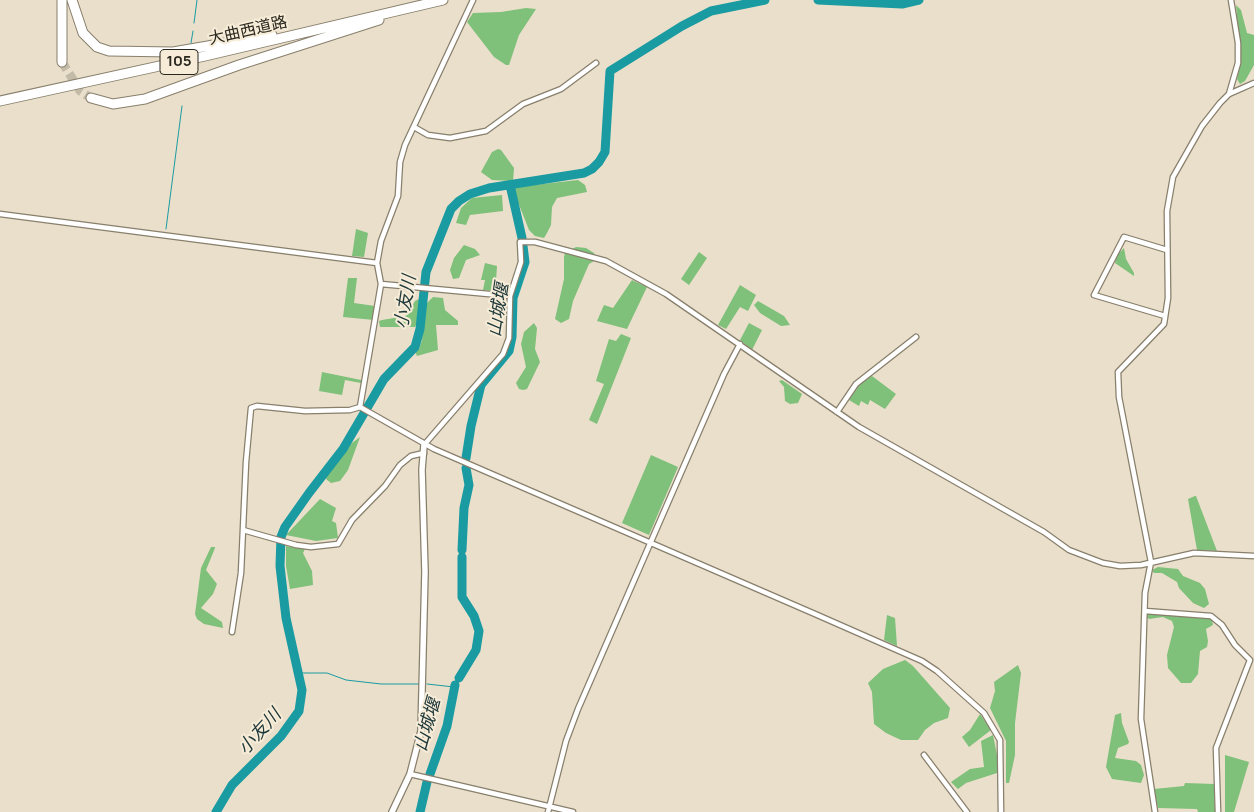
<!DOCTYPE html>
<meta charset="utf-8">
<style>
body{margin:0}
canvas{display:block;background:#e9dfca}
</style>
<canvas width="1254" height="812"></canvas>
<script>
const g = document.querySelector('canvas').getContext('2d');
g.lineJoin = 'round';
function fill(path, color) { g.fillStyle = color; g.fill(path, 'evenodd'); }
const toPath = rows => new Path2D(rows.map(r => 'M' + r).join(''));
function trace(path, color, width, dash) { g.strokeStyle = color; g.lineWidth = width; g.lineCap = dash ? 'butt' : 'round'; g.setLineDash(dash || []); g.stroke(path); }
function label(font, color, halo, rows, align = 'center') {
  g.font = font + ' Manrope,"Noto Sans JP",sans-serif'; g.lineWidth = 4; g.setLineDash([]); g.textBaseline = 'middle'; g.strokeStyle = halo; g.fillStyle = color; for (const [text, x, y, turn = 0] of rows) {
    g.save(); g.translate(x, y); g.rotate((+turn || 0) * Math.PI / 180); g.textAlign = isNaN(turn) ? turn : align; if (halo) g.strokeText(text, 0, 0); g.fillText(text, 0, 0); g.restore();
  }
}
fill(toPath([
 [1236,5,1241,10,1247,33,1254,35,1254,65,1245,81,1240,84,1237,79,1241,62],
 [526,8,536,9,519,35,509,65,506,65,494,57,467,22,473,13,501,12],
 [498,149,501,150,514,168,513,181,492,180,481,172,492,152],
 [578,180,585,185,587,192,557,198,552,207,551,225,547,233,544,238,535,236,529,230,516,197,514,190,516,187],
 [502,195,503,211,470,215,466,225,456,223,461,208,472,198],
 [356,229,368,233,364,257,352,256],
 [464,245,475,249,480,255,466,260,459,278,453,279,450,270,454,258],
 [576,247,586,248,594,253,595,256,594,261,589,264,573,301,569,319,561,323,555,319,564,279,564,257,565,253],
 [1124,248,1126,259,1134,273,1134,276,1115,263,1117,255],
 [699,252,707,258,689,285,681,279],
 [485,263,497,266,496,281,506,292,483,290,485,280,481,280],
 [348,278,357,278,354,303,375,306,374,320,343,317],
 [632,280,647,287,627,329,597,321,604,305,613,308],
 [740,285,756,295,748,311,740,307,726,329,718,325],
 [433,297,443,298,445,310,458,321,458,325,436,325,438,350,417,356,415,351,419,349,422,340,425,305],
 [419,299,419,318,415,327,380,327,379,321,382,320,406,316,415,301],
 [758,301,784,316,790,325,781,326,760,313,754,305],
 [534,323,537,328,535,349,540,362,527,389,523,390,519,389,516,383,526,367,521,344,524,332],
 [749,323,762,330,752,350,740,340],
 [621,334,631,338,597,424,589,420,604,384,596,381,609,339,616,341],
 [322,372,361,380,361,383,345,380,342,395,319,391],
 [872,376,896,394,885,409,870,400,868,405,861,401,859,406,849,400,860,384],
 [782,380,802,394,798,403,790,404,785,401,784,387,779,381],
 [360,437,348,470,340,481,331,483,326,479,327,475,352,443],
 [651,455,678,467,649,535,622,523],
 [1195,496,1196,496,1217,551,1197,550,1188,499],
 [320,499,336,508,332,521,336,523,338,538,316,541,286,535],
 [286,546,305,549,303,553,312,571,313,585,290,589,286,566],
 [211,547,215,547,215,548,206,570,217,584,213,594,201,608,222,622,223,628,204,624,197,619,195,614,201,568],
 [1158,567,1178,569,1183,576,1200,583,1205,589,1209,604,1204,608,1193,603,1179,588,1177,582,1162,573,1154,573,1152,570],
 [1150,608,1211,615,1213,625,1206,629,1208,641,1207,647,1200,651,1198,674,1191,683,1181,683,1168,668,1167,655,1174,627,1172,621,1163,617,1149,619,1147,617],
 [887,615,895,618,897,646,884,640],
 [905,660,913,666,950,708,948,718,934,723,925,730,918,740,901,740,886,733,874,724,872,692,868,683,883,669],
 [1018,665,1021,673,1015,723,1015,755,1009,783,1006,783,1006,741,990,708,995,691,994,682],
 [1121,713,1122,723,1129,742,1128,744,1118,748,1115,758,1136,761,1141,765,1144,775,1141,783,1112,779,1106,767,1115,715],
 [980,714,991,730,969,747,962,737,970,730],
 [993,735,997,755,997,773,966,783,958,789,951,782,970,769,984,767,981,741],
 [1225,755,1249,762,1234,812,1225,812],
 [1185,783,1214,784,1215,812,1198,812,1197,809,1158,808,1154,789,1184,786]
]), '#7fc07a');
trace(toPath([
 [194,23,197,0],
 [191,43,193,31],
 [166,229,182,106],
 [299,673,327,673,346,680,381,684,420,684],
 [427,684,454,687]
]), '#1a9ba2', 1);
trace(toPath([
 [818,0,902,4,919,0],
 [510,185,522,238],
 [466,458,471,426,481,385,509,351,512,337,513,298,525,262,523,246],
 [462,550,464,508,469,485,466,468],
 [459,678,476,650,479,631,474,616,462,597,462,557],
 [430,774,447,726,455,685],
 [216,812,232,785,281,736,299,711,302,690,286,618,280,566,281,537,285,527,309,493,343,449,384,379,415,347,420,329,426,272,451,209,459,201,470,194,489,188,584,173,592,169,599,162,605,152,610,71,682,26,711,11,765,0],
 [420,812,427,782]
]), '#1a9ba2', 9);
trace(toPath([
 [62,62,80,91,91,98]
]), '#c3baa8', 9, [9, 4.5]);
const minor = toPath([
 [473,0,405,145,400,162,398,196,381,241,377,263,381,284,360,407,434,449,815,614,922,661,937,671,984,713,1000,740,1001,812],
 [1229,94,1238,63,1238,43,1231,0],
 [414,127,428,135,450,138,486,131,523,104,561,89,596,63],
 [0,214,377,263],
 [381,284,510,296],
 [1165,316,1094,295,1124,237,1167,250],
 [837,412,856,384,916,337],
 [424,445,503,354,509,338,510,296,521,262,520,242,535,242,606,261,666,294,859,427,1044,532,1069,550,1103,563,1120,566,1141,565,1194,553,1254,556],
 [243,530,296,545,311,547,338,544,352,520,385,486,400,465,411,456,424,453],
 [1145,611,1211,616,1222,625,1235,645,1250,660,1216,748,1218,812],
 [232,632,241,573,246,462,251,408,257,406,305,411,350,410,360,407],
 [924,755,967,812],
 [410,774,573,812],
 [548,812,566,741,578,709,724,374,740,344],
 [1155,812,1141,719,1145,593,1151,562,1119,397,1118,372,1164,324,1168,298,1167,211,1173,177,1202,126,1220,103,1229,94,1254,83]
]);
const tertiary = toPath([
 [392,812,410,774,421,731,425,572,422,470,424,445]
]);
const motorway = toPath([
 [62,0,62,62],
 [72,0,83,33,97,47,109,51,173,52,272,35],
 [91,98,113,104,145,99,239,65,379,20],
 [0,101,205,56,443,0]
]);
trace(minor, '#887f6c', 7);
trace(tertiary, '#887f6c', 8);
trace(motorway, '#887f6c', 11);
trace(minor, '#fff', 4.5);
trace(tertiary, '#fff', 5.5);
trace(motorway, '#fff', 9);
for (const [x, y, w] of [
 [179,62,38]
]) { const box = new Path2D(); box.roundRect(x - w / 2, y - 12.5, w, 25, 4); g.fillStyle = '#f6ecd7'; g.fill(box); trace(box, '#2a271f', 1); }
label('bold 15px', '#2a271f', null, [
 ["105",179,62]
]);
label('16px', '#2a271f', '#f6ecd7', [
 ["大曲西道路",248,31,-13]
]);
label('italic 18px', '#20393b', '#f6ecd7', [
 ["小友川",406,302,-81],
 ["山城堰",499,310,-81],
 ["山城堰",428,725,-74],
 ["小友川",260,732,-48]
]);
</script>
